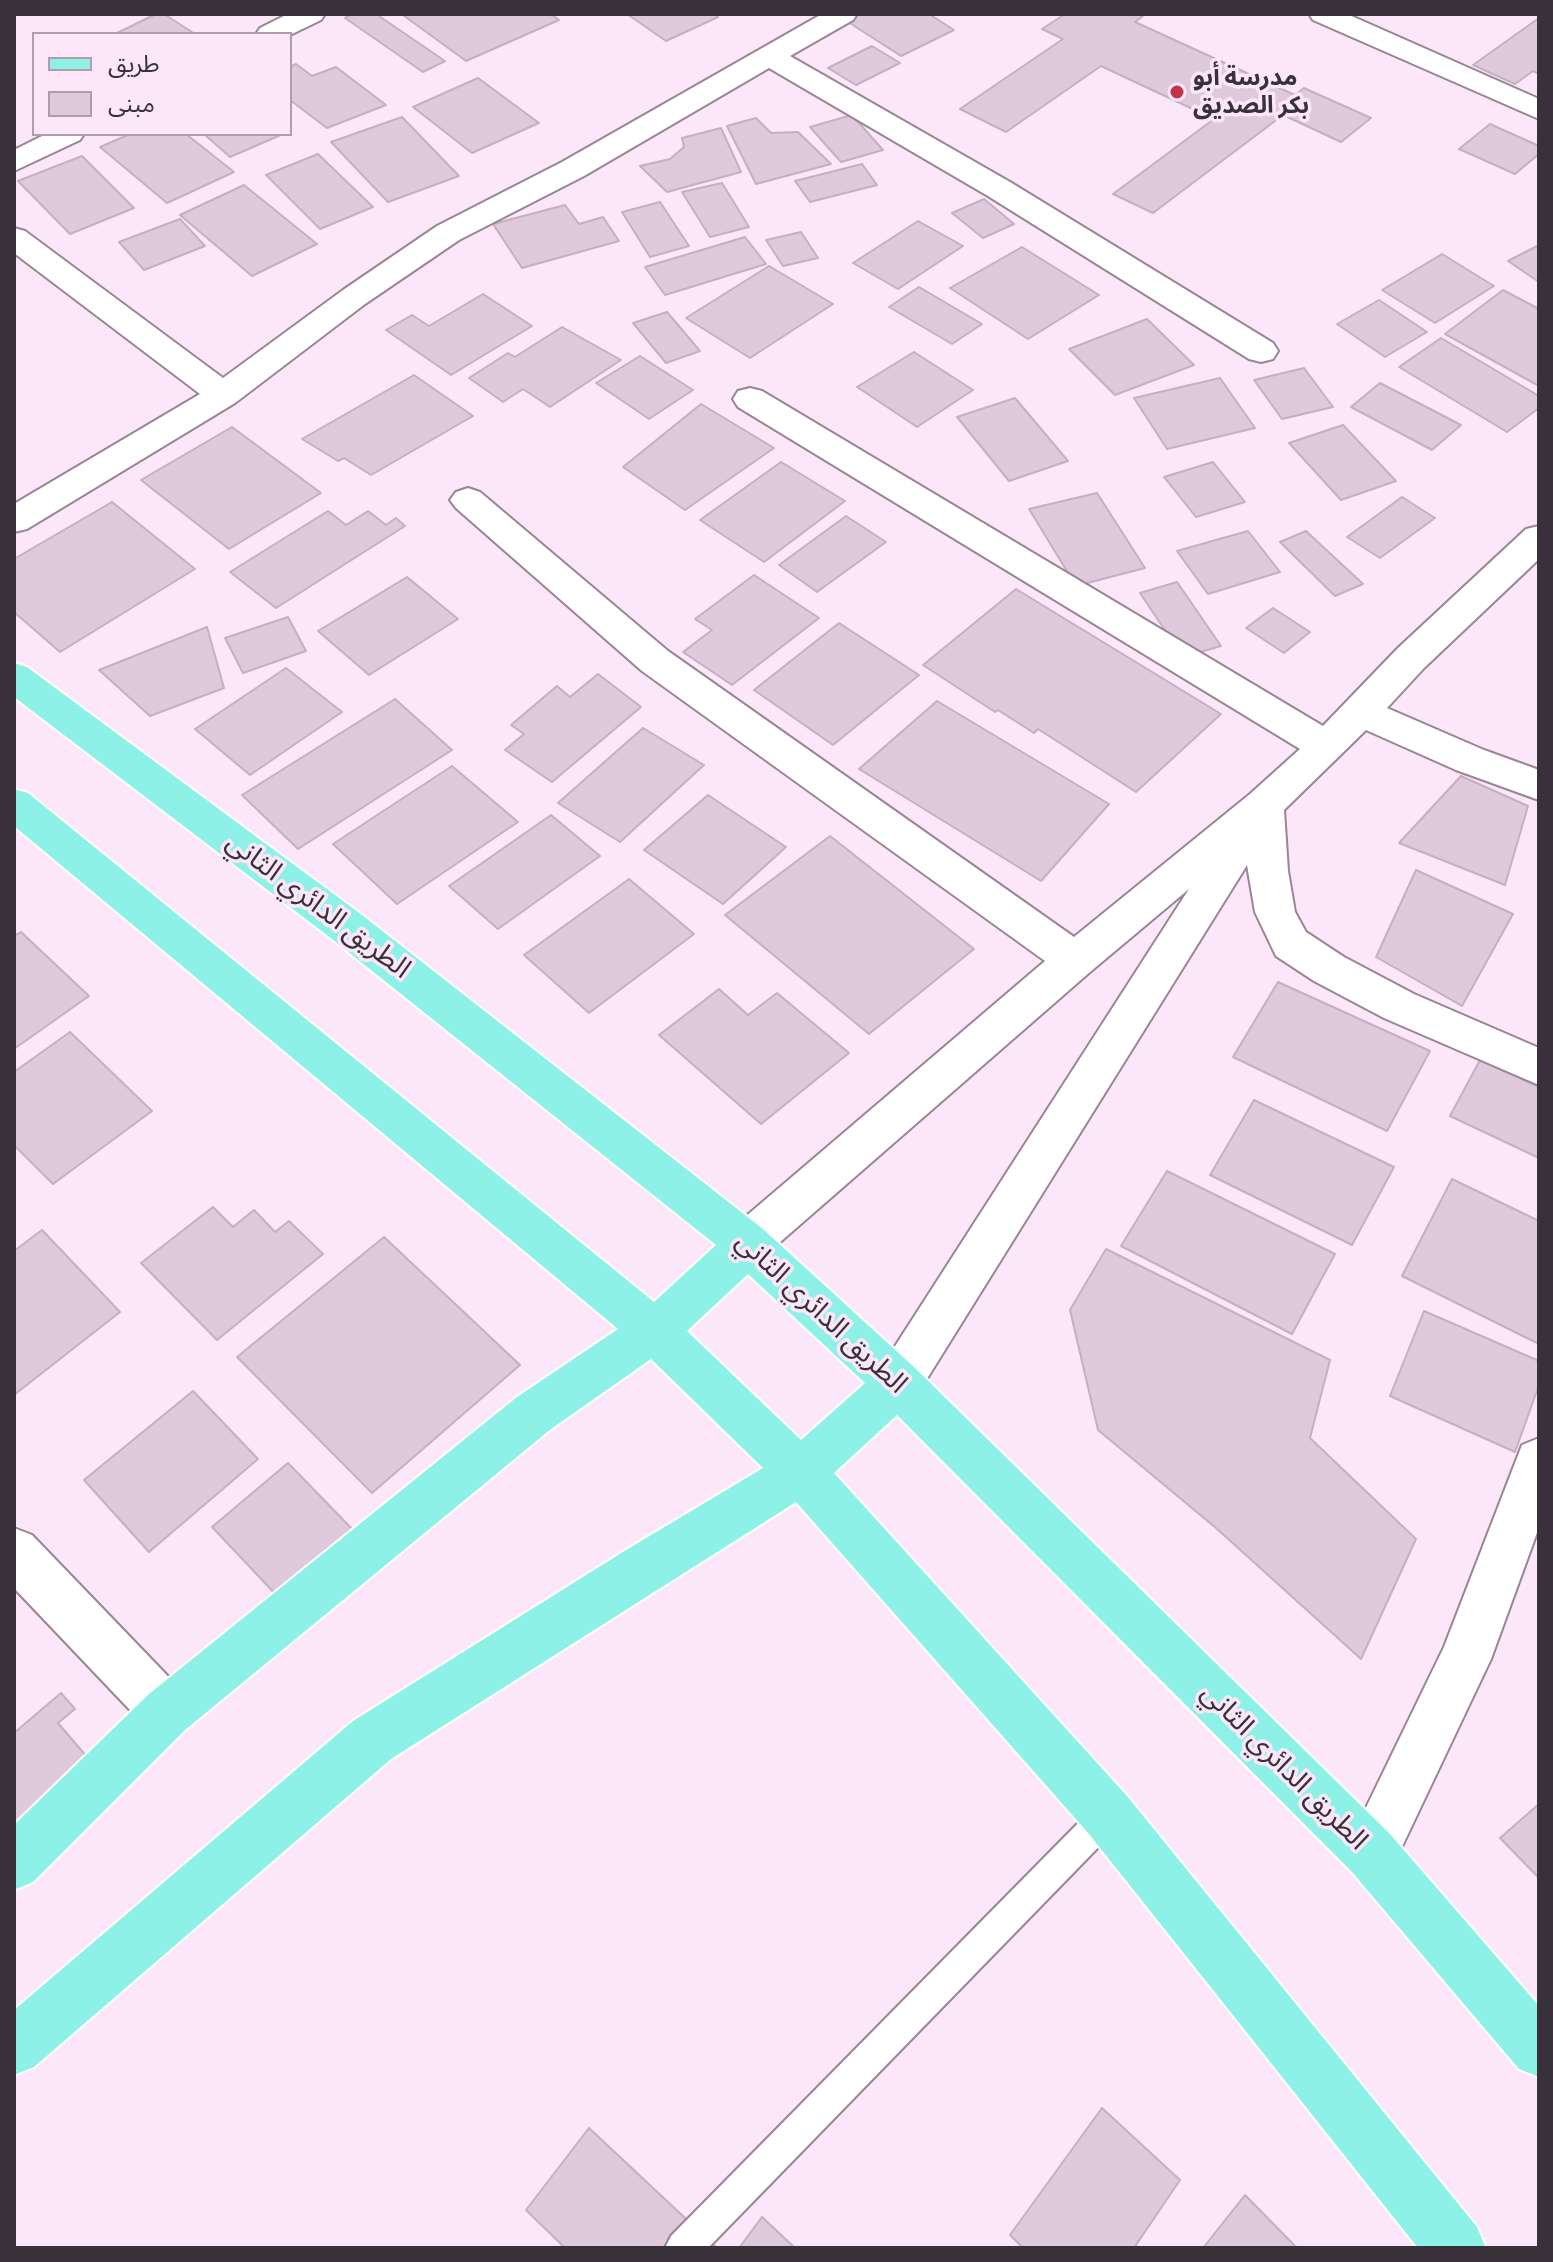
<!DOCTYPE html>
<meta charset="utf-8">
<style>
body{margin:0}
#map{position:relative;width:1553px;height:2262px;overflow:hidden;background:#fce6f9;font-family:Manrope,"Noto Sans Arabic",sans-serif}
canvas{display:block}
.frame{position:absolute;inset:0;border:16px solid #393139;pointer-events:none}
.legend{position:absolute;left:32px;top:32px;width:260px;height:104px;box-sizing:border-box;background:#fce6f9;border:2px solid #ae9eac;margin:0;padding:10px 14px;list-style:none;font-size:24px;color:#393139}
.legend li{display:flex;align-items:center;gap:16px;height:40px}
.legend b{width:40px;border:2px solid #ae9eac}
</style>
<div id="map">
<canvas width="1553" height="2262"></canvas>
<div class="frame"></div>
<ul class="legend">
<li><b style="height:10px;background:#8df1e8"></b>طريق</li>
<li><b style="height:22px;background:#dfc9dc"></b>مبنى</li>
</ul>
</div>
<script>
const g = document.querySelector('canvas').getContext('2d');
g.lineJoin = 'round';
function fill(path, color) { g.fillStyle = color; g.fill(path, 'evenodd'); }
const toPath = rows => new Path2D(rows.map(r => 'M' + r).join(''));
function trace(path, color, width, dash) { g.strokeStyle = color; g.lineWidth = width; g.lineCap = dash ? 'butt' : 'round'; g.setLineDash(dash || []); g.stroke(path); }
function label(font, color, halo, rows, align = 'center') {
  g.font = font + ' Manrope,"Noto Sans Arabic",sans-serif'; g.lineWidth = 7; g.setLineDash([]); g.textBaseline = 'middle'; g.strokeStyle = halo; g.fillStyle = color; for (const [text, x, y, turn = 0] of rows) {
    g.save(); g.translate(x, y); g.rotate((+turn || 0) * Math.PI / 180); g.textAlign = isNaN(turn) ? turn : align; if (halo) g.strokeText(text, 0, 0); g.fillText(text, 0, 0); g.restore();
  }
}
const building = toPath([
 [156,14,164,14,195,34,115,34,156,14],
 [353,14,376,14,445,61,423,72,345,18,353,14],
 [551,14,559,20,466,61,403,15,551,14],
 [627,14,713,14,718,17,666,41,627,14],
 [858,14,929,14,954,30,901,56,845,20,858,14],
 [1065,14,1138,14,1143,16,1135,22,1295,95,1304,88,1371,118,1341,142,1283,115,1153,213,1113,194,1214,119,1101,66,1006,132,960,109,1063,39,1042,29,1065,14],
 [1539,18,1539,74,1533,71,1515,84,1473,65,1539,18],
 [872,46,900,63,856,85,828,68,872,46],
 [296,64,312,76,336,67,386,105,327,128,290,100,290,67,296,64],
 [478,78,539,123,472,153,413,107,478,78],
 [852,115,883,150,841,162,810,127,852,115],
 [402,117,459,176,388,202,331,142,402,117],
 [756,118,771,133,798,132,831,164,756,184,727,126,756,118],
 [1490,124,1539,146,1539,154,1515,174,1459,149,1490,124],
 [721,128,741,172,667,192,640,166,670,159,684,147,682,138,721,128],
 [130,134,186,134,234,172,167,203,100,147,130,134],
 [204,134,283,134,230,157,204,134],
 [318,154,373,207,320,229,266,175,318,154],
 [82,156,134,208,70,234,18,181,82,156],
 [862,164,877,185,810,202,795,181,862,164],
 [722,183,749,227,710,237,682,192,722,183],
 [244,185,317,244,252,276,180,215,244,185],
 [984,199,1014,224,983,238,952,213,984,199],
 [660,202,689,246,650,257,622,212,660,202],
 [565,205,579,224,603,217,619,241,522,268,493,224,565,205],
 [180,219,205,246,144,270,119,242,180,219],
 [918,221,963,246,898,289,853,263,918,221],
 [801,232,818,258,783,266,766,240,801,232],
 [745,237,766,264,665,295,645,267,745,237],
 [1539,245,1539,282,1508,261,1539,245],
 [1022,247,1099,295,1028,339,950,288,1022,247],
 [1442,254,1494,286,1435,323,1382,290,1442,254],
 [769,266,833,304,750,358,686,318,769,266],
 [919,287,982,324,952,344,889,307,919,287],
 [1503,290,1539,309,1539,386,1445,334,1503,290],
 [483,294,532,326,451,375,386,330,412,315,429,326,483,294],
 [1379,300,1427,332,1385,357,1337,324,1379,300],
 [667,312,700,351,666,363,633,323,667,312],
 [1147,319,1194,365,1115,395,1069,349,1147,319],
 [562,327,621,360,550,407,523,389,503,402,469,378,508,353,515,357,562,327],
 [1441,338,1539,396,1539,408,1507,432,1399,367,1441,338],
 [914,352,973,390,917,427,857,387,914,352],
 [640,356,693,390,649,419,596,383,640,356],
 [1304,368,1333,407,1282,419,1254,380,1304,368],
 [414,375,473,416,371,475,344,458,338,461,302,439,414,375],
 [1220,378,1255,428,1167,449,1134,398,1220,378],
 [1380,383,1461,425,1432,450,1351,407,1380,383],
 [1015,398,1068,461,1009,481,957,417,1015,398],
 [701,404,774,448,685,510,623,467,701,404],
 [1343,425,1396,481,1341,500,1289,443,1343,425],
 [232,427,321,493,229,549,141,480,232,427],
 [781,462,845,501,764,562,700,520,781,462],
 [1213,462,1245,502,1196,517,1164,477,1213,462],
 [1097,493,1145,568,1076,586,1029,509,1097,493],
 [1402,497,1435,518,1380,558,1347,537,1402,497],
 [112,502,195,569,60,652,14,612,14,559,112,502],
 [328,511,346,525,368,511,386,525,396,518,405,526,276,608,230,572,328,511],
 [846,516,886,542,817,592,779,565,846,516],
 [1248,531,1280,572,1208,594,1177,551,1248,531],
 [1306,531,1363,584,1335,596,1280,542,1306,531],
 [754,575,819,618,732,685,683,652,712,630,695,619,754,575],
 [407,577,458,619,369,675,318,631,407,577],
 [1177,582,1221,646,1183,657,1140,593,1177,582],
 [1016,589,1221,714,1136,792,1038,729,1034,733,998,710,995,712,923,665,1016,589],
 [1273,608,1310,632,1284,653,1246,628,1273,608],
 [288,617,306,651,243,673,225,638,288,617],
 [839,623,919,675,833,745,754,690,839,623],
 [207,627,224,688,150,716,99,670,207,627],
 [286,668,342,712,250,775,195,729,286,668],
 [598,674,641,707,552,782,505,750,524,734,511,725,557,686,570,697,598,674],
 [395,699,452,750,298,849,242,795,395,699],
 [937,701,1109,804,1041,881,859,769,937,701],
 [643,728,704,765,620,842,558,803,643,728],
 [452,766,518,822,397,904,333,844,452,766],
 [1461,776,1528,806,1505,885,1399,843,1461,776],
 [708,795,786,847,723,904,644,850,708,795],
 [551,815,600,856,498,929,449,886,551,815],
 [830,836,974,949,869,1034,725,915,830,836],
 [1416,870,1513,914,1462,1006,1376,957,1416,870],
 [629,879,694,934,589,1013,524,955,629,879],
 [21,932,89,996,14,1049,14,936,21,932],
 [1278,982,1430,1051,1387,1131,1233,1057,1278,982],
 [719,989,748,1015,777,993,849,1053,761,1124,659,1035,719,989],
 [70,1032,152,1111,53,1184,14,1145,14,1072,70,1032],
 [1480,1060,1539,1087,1539,1158,1450,1116,1480,1060],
 [1254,1100,1394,1167,1352,1245,1210,1175,1254,1100],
 [1167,1171,1335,1254,1292,1334,1121,1246,1167,1171],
 [1452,1179,1539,1221,1539,1344,1402,1276,1452,1179],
 [213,1207,233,1227,254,1210,275,1232,289,1221,323,1254,217,1340,141,1263,213,1207],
 [42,1230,120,1312,14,1395,14,1251,42,1230],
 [384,1237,520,1365,372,1493,237,1357,384,1237],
 [1106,1249,1330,1360,1310,1438,1416,1539,1361,1659,1216,1528,1098,1430,1070,1310,1106,1249],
 [1424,1311,1539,1361,1539,1385,1515,1452,1390,1396,1424,1311],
 [193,1391,258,1459,149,1552,84,1480,193,1391],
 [288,1463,357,1534,281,1600,212,1527,288,1463],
 [61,1693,75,1709,58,1723,93,1764,20,1827,14,1820,14,1733,61,1693],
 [1539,1804,1539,1878,1500,1838,1539,1804],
 [1102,2108,1180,2180,1134,2248,1023,2248,1010,2235,1102,2108],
 [589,2128,717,2248,565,2248,526,2210,589,2128],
 [1245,2195,1297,2248,1203,2248,1245,2195],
 [762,2217,795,2248,739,2248,762,2217]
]);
fill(building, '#dfc9dc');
trace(building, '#c5b0c2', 2);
const lane = toPath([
 [1108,1799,1119,1804,1124,1815,1119,1826,708,2248,665,2248,671,2236,1097,1804,1108,1799]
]);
const street = toPath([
 [288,14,325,14,321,20,290,35,256,34,260,28,288,14],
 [822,14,857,14,853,20,790,56,1010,182,1273,343,1278,351,1273,359,1261,362,1249,359,988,196,769,68,584,176,459,240,365,304,235,403,27,529,14,532,14,504,200,394,14,253,14,228,25,231,223,378,343,290,437,226,562,162,822,14],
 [1309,14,1347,14,1539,99,1539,119,1313,20,1309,14],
 [46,134,84,134,80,140,14,171,14,150,46,134],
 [750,388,762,391,1323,726,1398,648,1526,529,1539,526,1539,559,1424,668,1387,708,1484,750,1539,770,1539,800,1456,770,1366,730,1284,810,1288,871,1295,912,1306,932,1344,957,1414,994,1539,1048,1539,1085,1384,1018,1314,981,1276,956,1255,912,1247,865,915,1398,898,1405,881,1398,874,1383,881,1368,1189,889,1090,972,763,1257,747,1263,731,1257,724,1243,731,1229,1045,961,642,671,456,508,450,500,456,492,468,488,480,492,668,651,1074,937,1250,794,1300,749,738,407,733,399,738,391,750,388],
 [1539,1438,1539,1527,1491,1659,1390,1872,1371,1880,1352,1872,1344,1853,1444,1647,1522,1445,1539,1438],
 [14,1528,32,1535,185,1694,193,1712,185,1730,167,1738,149,1730,14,1588,14,1528]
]);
const primary = toPath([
 [14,663,27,667,362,915,763,1229,915,1368,1390,1834,1539,2006,1539,2077,1519,2069,1352,1872,897,1415,834,1473,1127,1796,1477,2227,1486,2248,1418,2248,1089,1834,796,1502,391,1759,34,2067,14,2075,14,2010,353,1721,626,1550,763,1468,651,1359,551,1429,185,1730,33,1882,14,1890,14,1825,149,1694,517,1397,618,1329,14,826,14,789,28,793,654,1302,716,1245,332,939,14,697,14,663],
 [748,1274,865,1383,801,1440,687,1331,748,1274]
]);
trace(lane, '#988596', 4);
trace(street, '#988596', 4);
trace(primary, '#fff', 4);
fill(lane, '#fff');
fill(street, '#fff');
fill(primary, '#8df1e8');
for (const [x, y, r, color] of [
 [1177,92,8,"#c2314e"]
]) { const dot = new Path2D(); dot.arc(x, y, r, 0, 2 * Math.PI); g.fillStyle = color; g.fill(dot); trace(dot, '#fce6f9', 3); }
label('bold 24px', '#393139', '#fce6f9', [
 ["مدرسة أبو",1193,78],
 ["بكر الصديق",1193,106]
], 'left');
label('28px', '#393139', '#fce6f9', [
 ["الطريق الدائري الثاني",318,906,37],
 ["الطريق الدائري الثاني",821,1313,43],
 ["الطريق الدائري الثاني",1284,1767,45]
]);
</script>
